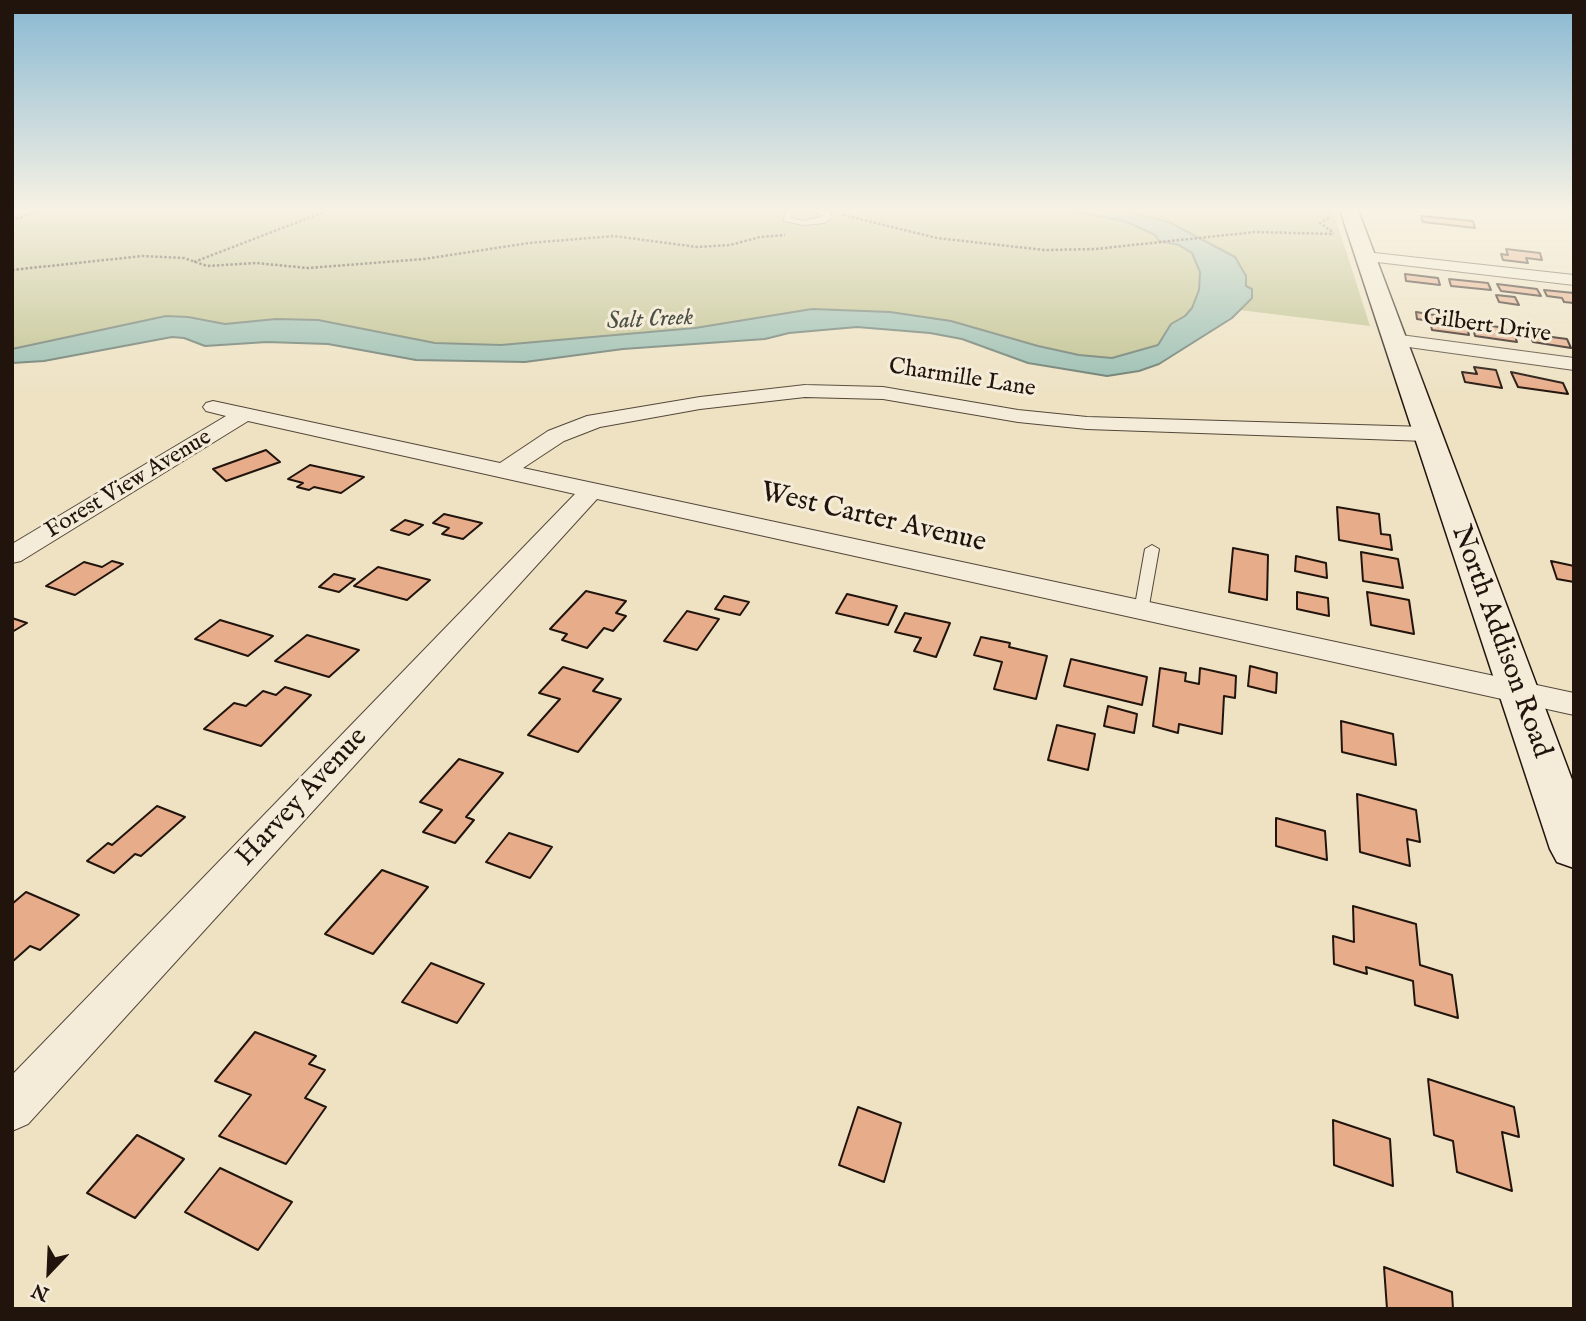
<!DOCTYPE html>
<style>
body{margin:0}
#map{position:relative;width:1586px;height:1321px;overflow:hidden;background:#eee2c3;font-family:"IM FELL English",serif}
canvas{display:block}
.frame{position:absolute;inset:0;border:14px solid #21140d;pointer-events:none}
.north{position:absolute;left:14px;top:1237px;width:70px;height:70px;-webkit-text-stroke:5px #f4ecd8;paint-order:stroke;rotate:203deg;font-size:19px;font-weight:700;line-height:28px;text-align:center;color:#21140d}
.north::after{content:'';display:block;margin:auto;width:24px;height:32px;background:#21140d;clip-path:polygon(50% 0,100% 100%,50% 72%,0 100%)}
</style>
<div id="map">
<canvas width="1586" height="1321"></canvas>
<div class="frame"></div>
<div class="north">N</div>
</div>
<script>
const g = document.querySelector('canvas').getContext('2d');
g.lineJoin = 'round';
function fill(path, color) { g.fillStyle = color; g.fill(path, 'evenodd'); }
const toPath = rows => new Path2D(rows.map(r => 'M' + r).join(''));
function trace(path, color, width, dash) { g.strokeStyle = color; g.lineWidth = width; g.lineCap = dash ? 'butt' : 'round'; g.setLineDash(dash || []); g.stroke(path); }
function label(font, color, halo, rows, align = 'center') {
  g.font = font + ' "IM FELL English",serif'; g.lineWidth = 6; g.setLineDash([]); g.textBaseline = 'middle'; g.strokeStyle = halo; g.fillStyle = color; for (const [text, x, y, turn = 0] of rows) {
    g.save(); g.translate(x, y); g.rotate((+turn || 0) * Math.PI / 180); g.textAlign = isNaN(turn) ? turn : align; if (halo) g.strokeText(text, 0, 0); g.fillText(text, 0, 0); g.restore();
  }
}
fill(toPath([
 [30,210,1333,210,1370,326,1215,307,1155,357,1082,363,901,320,475,351,206,329,12,355,12,215]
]), '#bfc18f');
const water = toPath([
 [1039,210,1119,210,1169,222,1235,257,1246,276,1246,286,1252,289,1252,298,1232,318,1159,364,1139,371,1107,376,1028,363,962,339,930,333,857,327,789,333,765,339,623,349,525,362,416,360,328,344,267,342,205,346,184,338,172,337,44,361,12,363,12,349,166,316,188,317,225,324,276,319,318,320,435,343,501,345,695,328,812,309,890,312,951,321,1038,346,1079,355,1112,358,1158,345,1171,324,1185,316,1192,308,1199,290,1200,272,1192,253,1179,245,1159,241,1155,235,1127,222,1091,214,1039,210]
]);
fill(water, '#99beb2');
trace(water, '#697a70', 2);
const building = toPath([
 [1421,216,1473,221,1475,228,1423,222,1421,216],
 [1506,249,1540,253,1542,260,1526,258,1528,263,1503,260,1501,254,1508,255,1506,249],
 [1405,274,1438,278,1440,285,1406,281,1405,274],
 [1449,279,1488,283,1491,290,1451,286,1449,279],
 [1497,284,1537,289,1541,296,1501,291,1497,284],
 [1544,290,1574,293,1574,303,1564,302,1562,298,1547,296,1544,290],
 [1496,295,1515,297,1519,305,1499,302,1496,295],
 [1416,312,1435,315,1437,323,1467,327,1469,335,1432,330,1430,321,1417,319,1416,312],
 [1472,323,1505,328,1506,332,1514,333,1517,342,1475,336,1472,323],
 [1529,334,1567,339,1571,348,1533,342,1529,334],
 [1474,367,1496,370,1502,388,1465,382,1462,372,1477,374,1474,367],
 [1511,372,1563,383,1568,394,1518,387,1511,372],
 [266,450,280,462,226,481,213,469,266,450],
 [310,465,364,477,341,493,314,487,309,490,297,487,303,483,288,479,310,465],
 [1337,507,1379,514,1381,534,1390,535,1392,550,1339,540,1337,507],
 [444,514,482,523,463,539,442,534,449,528,433,523,444,514],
 [405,520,423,525,409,535,391,530,405,520],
 [1233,548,1268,555,1267,600,1229,592,1233,548],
 [1361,552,1398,559,1403,588,1363,581,1361,552],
 [1296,556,1326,563,1327,578,1295,571,1296,556],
 [112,561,123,564,75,595,46,586,84,562,102,567,112,561],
 [1551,561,1574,566,1574,582,1557,579,1551,561],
 [378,567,430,580,407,600,354,586,378,567],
 [334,574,355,579,339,592,319,587,334,574],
 [586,591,626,601,616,613,626,616,613,631,604,628,587,648,562,640,567,634,550,629,586,591],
 [1297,592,1328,598,1329,616,1297,609,1297,592],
 [1367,592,1409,600,1414,634,1371,625,1367,592],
 [847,594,897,606,888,625,836,613,847,594],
 [724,596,749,602,740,615,715,609,724,596],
 [687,611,719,619,697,650,664,641,687,611],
 [905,613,950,623,936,657,914,651,921,638,895,632,905,613],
 [12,618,27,623,12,632,12,618],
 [220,620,273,636,248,656,195,639,220,620],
 [307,635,359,650,329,677,275,661,307,635],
 [981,637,1010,643,1009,647,1047,656,1036,699,994,689,1002,662,974,655,981,637],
 [1071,659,1147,677,1142,705,1064,686,1071,659],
 [1250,666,1277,673,1276,693,1248,686,1250,666],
 [563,667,603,679,593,691,621,699,578,752,528,735,560,699,539,693,563,667],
 [1160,668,1186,673,1185,681,1199,684,1200,668,1236,676,1235,698,1224,696,1222,734,1179,724,1178,733,1153,726,1160,668],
 [285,687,311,695,261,746,204,729,234,703,246,706,263,691,276,695,285,687],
 [1108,706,1137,714,1134,733,1104,726,1108,706],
 [1341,721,1393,734,1396,765,1342,752,1341,721],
 [1057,725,1095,734,1088,770,1048,760,1057,725],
 [459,759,503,773,466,817,474,820,455,843,423,832,442,810,420,802,459,759],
 [1357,794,1416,810,1420,842,1407,839,1410,866,1360,852,1357,794],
 [157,806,185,817,141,856,135,854,114,873,87,861,108,843,112,845,157,806],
 [1276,818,1325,831,1327,860,1276,846,1276,818],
 [509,833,552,847,530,878,486,862,509,833],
 [382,870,428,887,373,954,325,934,382,870],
 [26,892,79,915,40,950,30,946,12,962,12,904,26,892],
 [1353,906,1416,924,1420,965,1452,975,1458,1018,1415,1005,1413,981,1366,967,1367,974,1334,964,1333,936,1354,942,1353,906],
 [431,963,484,984,457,1023,402,1002,431,963],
 [255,1032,316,1056,309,1064,325,1070,305,1098,326,1107,286,1164,219,1136,251,1095,215,1081,255,1032],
 [1428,1079,1514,1107,1519,1137,1502,1132,1512,1191,1457,1172,1453,1141,1434,1135,1428,1079],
 [858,1107,901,1123,884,1182,839,1165,858,1107],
 [1333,1120,1390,1139,1393,1186,1334,1165,1333,1120],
 [137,1135,184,1159,135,1218,87,1193,137,1135],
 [220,1168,292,1202,258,1250,185,1212,220,1168],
 [1384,1267,1452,1292,1453,1309,1387,1309,1384,1267]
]);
fill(building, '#e7ac8a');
trace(building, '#21140d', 2);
const lane = toPath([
 [791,210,802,210,792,214,791,218,804,221,824,216,812,210,829,211,832,217,824,223,804,225,784,221,785,213,791,210],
 [1152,545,1159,549,1148,611,1141,616,1134,611,1145,549,1152,545]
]);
const street = toPath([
 [1365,252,1574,275,1574,285,1360,260,1357,257,1360,254,1365,252],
 [1393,334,1574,358,1574,370,1387,344,1384,340,1393,334],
 [805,385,883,387,1018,410,1087,417,1426,427,1434,429,1437,434,1434,439,1426,441,1087,429,1018,422,883,399,805,397,700,409,600,427,564,441,523,468,1574,693,1574,715,597,499,28,1124,12,1131,12,1075,575,494,248,421,21,561,12,563,12,544,226,416,206,411,203,407,206,403,213,401,500,463,548,431,587,416,700,397,805,385]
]);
const secondary = toPath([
 [1340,210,1358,210,1574,785,1574,868,1557,862,1550,849,1340,210]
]);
trace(lane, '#54483a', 2);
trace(street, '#54483a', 2);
trace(secondary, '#21140d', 3);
trace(toPath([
 [843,215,937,238,1045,250,1095,249,1255,232,1334,234],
 [1329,218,1320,223,1334,233],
 [12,220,42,210],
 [194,262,329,210],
 [12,270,142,256,184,258,207,266,256,263,308,268,424,259,529,243,614,236,697,247,730,245,760,237,785,235]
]), '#21140d', 2.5, [2.5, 2]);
fill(lane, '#f4ecd8');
fill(street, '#f4ecd8');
fill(secondary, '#f4ecd8');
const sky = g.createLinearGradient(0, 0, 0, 395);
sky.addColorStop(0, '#88b8d2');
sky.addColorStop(0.53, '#f7f2e4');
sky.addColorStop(1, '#f7f2e400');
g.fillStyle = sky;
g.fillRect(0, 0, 1586, 395);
label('23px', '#21140d', '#f4ecd8', [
 ["Gilbert Drive",1487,327,8],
 ["Charmille Lane",962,379,9],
 ["Forest View Avenue",129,485,-31]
]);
label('italic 24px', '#4b5047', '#f4ecd8', [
 ["Salt Creek",650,321,-3]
]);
label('28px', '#21140d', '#f4ecd8', [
 ["West Carter Avenue",873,519,13],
 ["North Addison Road",1500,642,70],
 ["Harvey Avenue",303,798,-47]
]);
</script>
